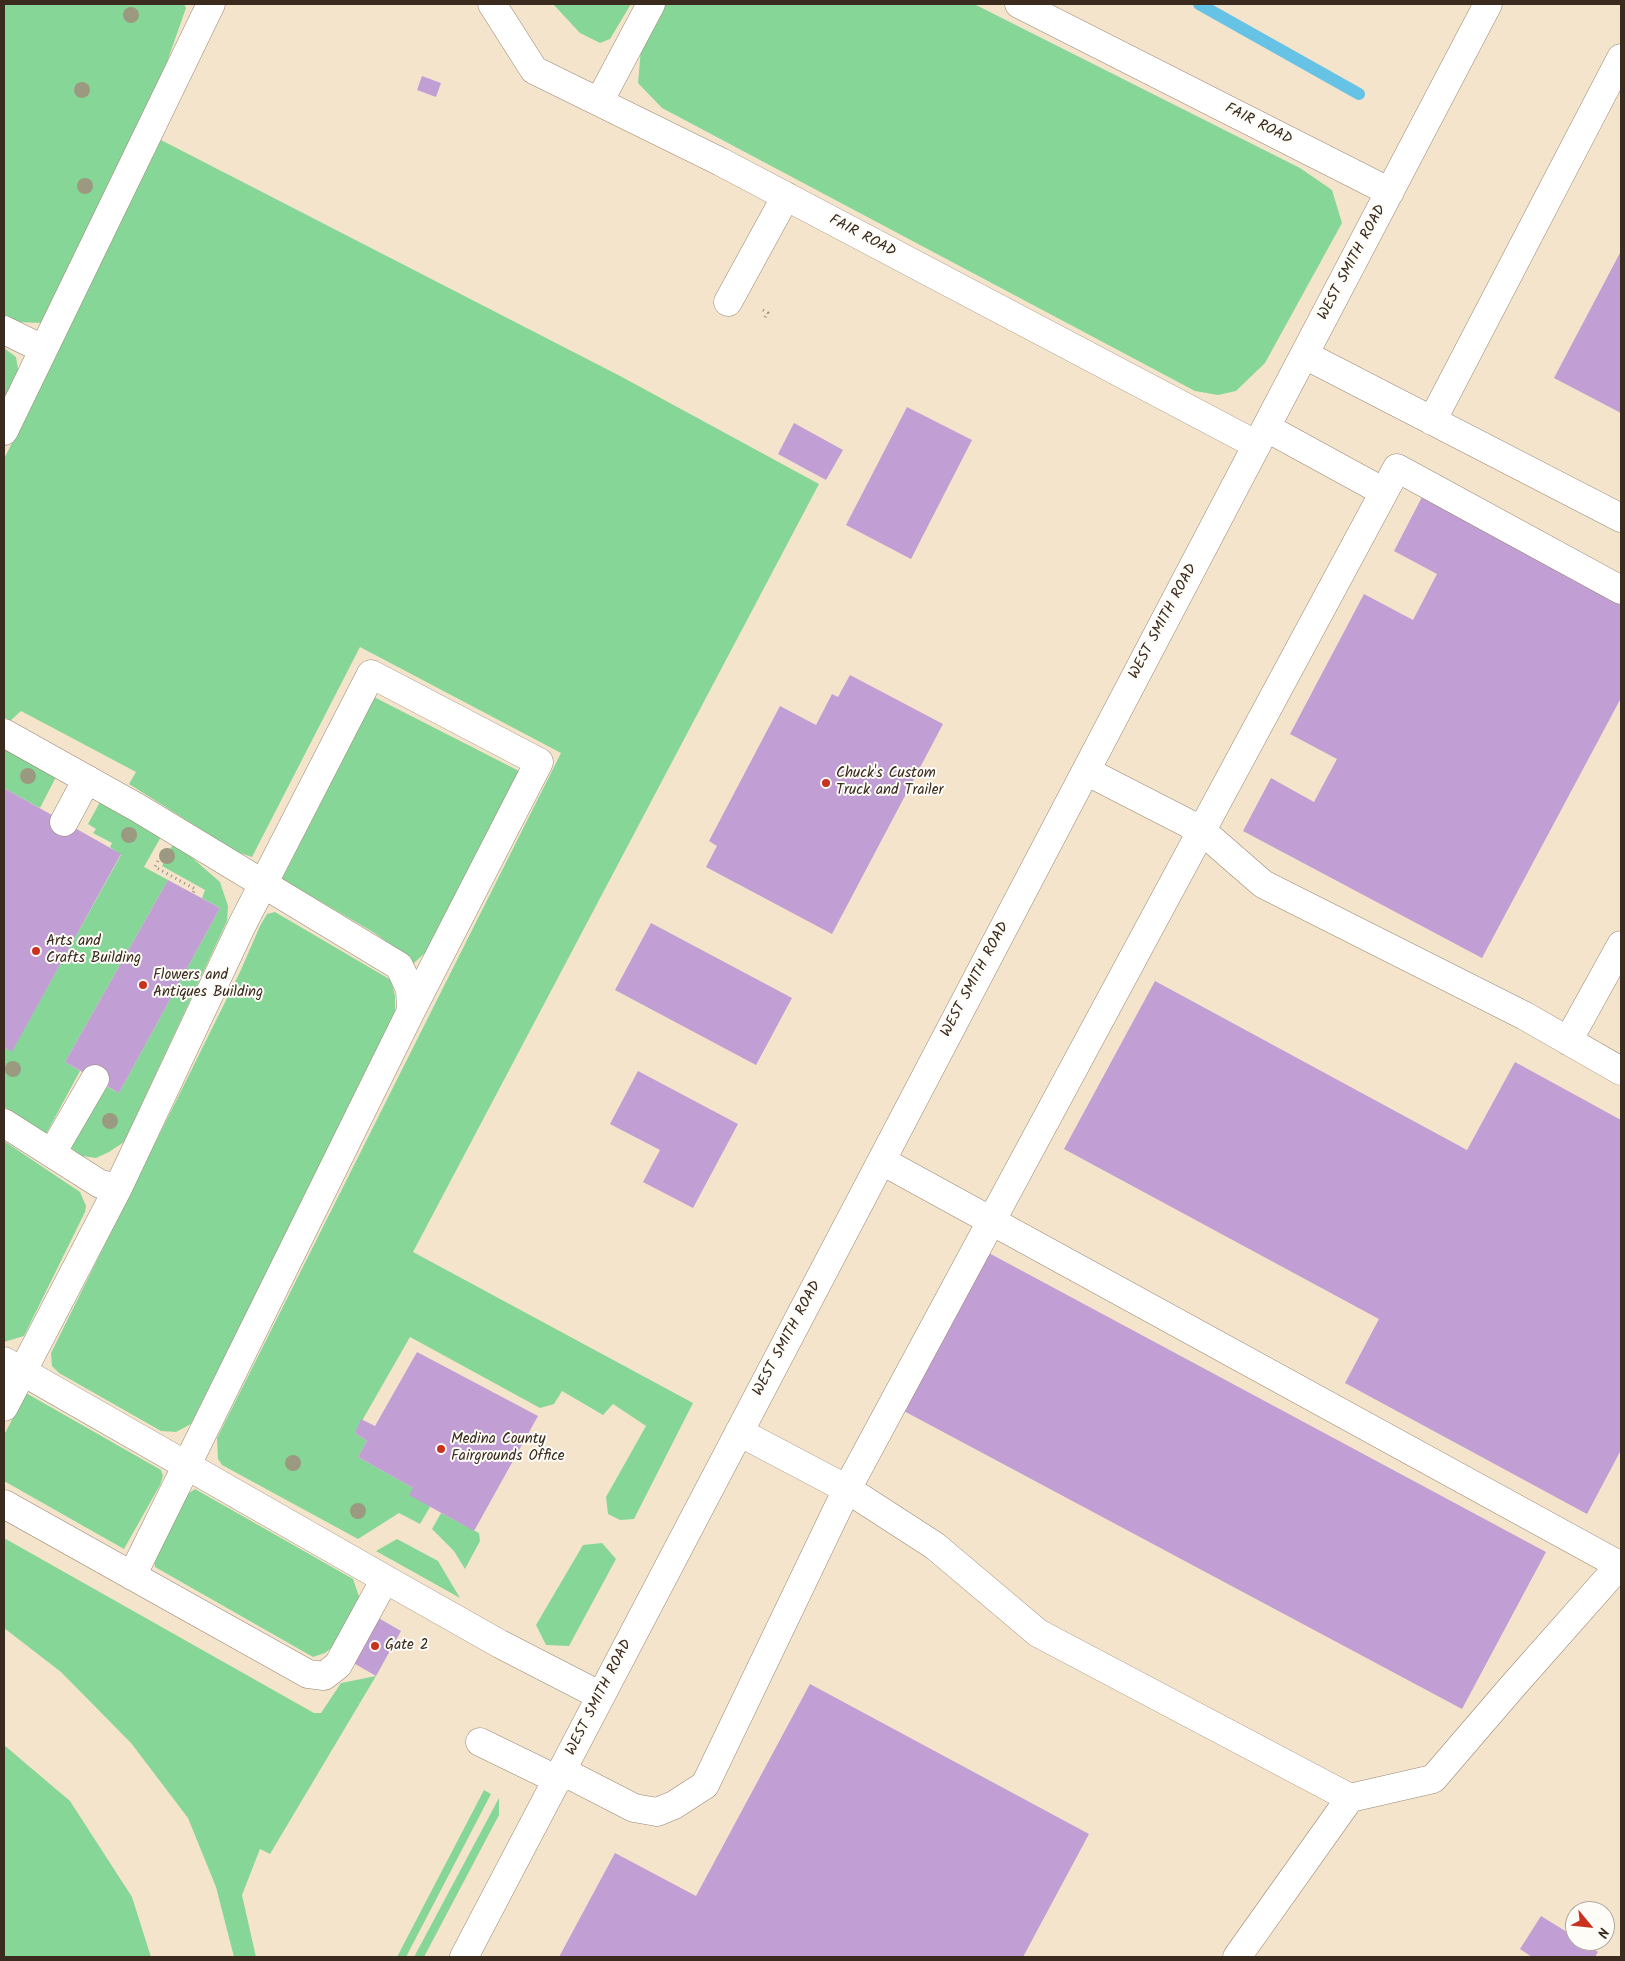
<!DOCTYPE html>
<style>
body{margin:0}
#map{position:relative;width:1625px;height:1961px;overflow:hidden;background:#f5e4cc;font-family:Kalam,sans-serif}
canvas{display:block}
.frame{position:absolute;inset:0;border:5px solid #3b2a1e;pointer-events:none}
.north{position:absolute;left:1565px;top:1901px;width:50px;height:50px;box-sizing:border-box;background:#fdfcf7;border:1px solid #afa8a0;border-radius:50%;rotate:118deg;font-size:14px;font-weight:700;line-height:20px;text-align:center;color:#3b2a1e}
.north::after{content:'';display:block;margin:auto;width:18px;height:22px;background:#c8321e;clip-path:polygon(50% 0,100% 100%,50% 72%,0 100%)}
</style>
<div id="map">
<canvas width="1625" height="1961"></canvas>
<div class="frame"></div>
<div class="north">N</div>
</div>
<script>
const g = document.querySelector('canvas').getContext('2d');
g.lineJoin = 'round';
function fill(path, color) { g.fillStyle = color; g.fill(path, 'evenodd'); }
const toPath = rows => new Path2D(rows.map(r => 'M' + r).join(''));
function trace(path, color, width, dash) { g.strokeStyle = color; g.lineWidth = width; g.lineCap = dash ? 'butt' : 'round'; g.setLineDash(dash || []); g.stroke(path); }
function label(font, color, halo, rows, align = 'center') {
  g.font = font + ' Kalam,sans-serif'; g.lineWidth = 4; g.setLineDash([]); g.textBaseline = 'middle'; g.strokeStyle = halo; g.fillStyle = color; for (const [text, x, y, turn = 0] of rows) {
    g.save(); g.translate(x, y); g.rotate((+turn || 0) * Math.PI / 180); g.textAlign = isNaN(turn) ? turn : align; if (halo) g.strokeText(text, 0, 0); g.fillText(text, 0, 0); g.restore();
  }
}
fill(toPath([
 [4,4,184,4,186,8,161,79,43,323,15,322,4,317],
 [553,4,631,4,610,39,600,43,580,33],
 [664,4,974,4,1300,168,1332,190,1342,223,1265,363,1236,391,1218,395,1195,391,662,108,638,83,641,48],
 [161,140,622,377,819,484,413,1252,693,1403,634,1519,620,1520,608,1514,606,1497,646,1426,613,1404,603,1415,562,1391,554,1404,540,1408,410,1337,355,1433,367,1441,358,1457,413,1488,430,1507,420,1524,399,1513,358,1539,222,1465,218,1459,217,1438,561,753,360,647,252,857,237,852,129,784,136,772,21,711,10,721,4,717,4,459],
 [4,348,16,357,19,375,4,405],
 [374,697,519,771,426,952,413,964,399,950,373,932,282,879],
 [4,747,57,775,40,808,4,788],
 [101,800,162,835,144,867,168,880,65,1062,80,1071,46,1134,4,1107,4,1047,12,1051,121,855,110,847,112,843,93,833,96,829,88,824],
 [174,842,220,882,228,906,227,921,124,1142,109,1152,96,1158,82,1156,71,1148,104,1085,119,1093,220,908,202,898,205,890,162,866],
 [275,912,391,980,395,996,395,1011,389,1028,191,1424,176,1432,161,1431,59,1373,52,1366,51,1353,240,972,260,926,267,914],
 [4,1141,80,1192,86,1206,85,1212,24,1336,4,1342],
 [26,1393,161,1470,163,1476,160,1485,124,1549,4,1481,4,1435],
 [195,1489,353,1579,362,1605,336,1644,325,1653,313,1657,155,1567,154,1559,185,1496],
 [441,1513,479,1533,480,1541,465,1569,454,1551,432,1529],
 [4,1538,314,1713,321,1713,341,1683,376,1676,270,1854,260,1849,242,1895,256,1957,234,1957,216,1887,188,1818,131,1743,61,1672,4,1628],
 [397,1539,438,1561,460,1598,376,1551],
 [602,1543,616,1559,569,1646,546,1645,536,1625,583,1545],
 [4,1745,70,1801,132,1897,151,1957,4,1957],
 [484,1790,491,1794,406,1957,397,1957],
 [499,1798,499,1815,424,1957,414,1957]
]), '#86d797');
trace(toPath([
 [1199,4,1359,94]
]), '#67c3e5', 12);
fill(toPath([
 [422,76,441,83,436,97,417,90],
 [1621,251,1621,413,1554,378],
 [907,407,972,440,911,559,846,525],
 [794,423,843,450,826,480,778,454],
 [1422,497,1621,603,1621,698,1482,958,1243,831,1271,778,1314,802,1337,759,1290,734,1364,594,1413,620,1437,574,1394,551],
 [850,675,943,724,832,934,706,867,717,846,709,841,780,706,816,725,832,694,838,697],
 [4,788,121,854,12,1052,4,1047],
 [168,880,220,908,119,1093,65,1062],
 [651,923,792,998,756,1065,615,990],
 [1155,981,1467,1150,1515,1062,1621,1120,1621,1450,1587,1514,1345,1383,1379,1319,1064,1149],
 [638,1071,738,1124,693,1208,643,1182,660,1150,610,1124],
 [987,1252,1546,1552,1462,1709,902,1410],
 [417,1352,538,1416,474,1531,409,1495,413,1488,358,1457,367,1441,355,1433,361,1419,375,1426],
 [375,1616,401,1631,376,1676,350,1661],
 [810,1684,1089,1834,1023,1957,559,1957,615,1853,696,1896],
 [1541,1916,1575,1937,1575,1941,1581,1941,1598,1952,1595,1957,1532,1957,1520,1949]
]), '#c19ed3');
const minor = toPath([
 [492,4,534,70,721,162,1257,445],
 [1019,4,1390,192],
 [599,102,651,4],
 [728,302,786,196],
 [4,330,43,349],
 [1305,355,1621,518],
 [1432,421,1621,58],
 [1267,428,1384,492],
 [4,431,211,4],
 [4,733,138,808,399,966,410,989,411,1011,132,1576],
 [1086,771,1201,830,1263,884,1525,1016,1621,1071],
 [64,822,87,779],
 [1568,1041,1621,945],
 [4,1123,100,1184,118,1188],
 [52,1153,95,1079],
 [882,1161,1621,1566],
 [4,1361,385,1579,338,1665,324,1676,308,1674,4,1504],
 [4,1407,118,1188,242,925,371,674,539,762,411,1011],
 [739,1432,847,1489,935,1546,1038,1633,1350,1798],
 [385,1579,500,1644,601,1696],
 [480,1742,558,1780],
 [562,1771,634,1808,657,1812,674,1805,705,1785,847,1489,1397,468,1621,590],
 [464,1957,1488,4],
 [1237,1957,1350,1798,1433,1779,1512,1687,1619,1566]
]);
trace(minor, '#988775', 29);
trace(toPath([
 [763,310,768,313,763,320],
 [158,861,155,867,195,889,193,893]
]), '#988775', 3, [1, 4]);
trace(minor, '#fff', 28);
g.fillStyle = '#9b9a80';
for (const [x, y] of [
 [131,15],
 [82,90],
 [85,186],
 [28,776],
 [129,835],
 [167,856],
 [13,1069],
 [110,1121],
 [293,1463],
 [358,1511]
]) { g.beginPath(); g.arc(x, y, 8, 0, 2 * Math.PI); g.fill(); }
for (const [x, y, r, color] of [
 [826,783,5,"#c8321e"],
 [36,951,5,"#c8321e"],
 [143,985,5,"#c8321e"],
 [441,1449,5,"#c8321e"],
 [375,1646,5,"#c8321e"]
]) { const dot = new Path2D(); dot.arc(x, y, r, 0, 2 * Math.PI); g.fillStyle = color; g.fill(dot); trace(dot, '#fdfcf7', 2); }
label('15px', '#3b2a1e', '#fdfcf7', [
 ["FAIR ROAD",1258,125,27],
 ["FAIR ROAD",862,237,28],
 ["WEST SMITH ROAD",1353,263,-62],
 ["WEST SMITH ROAD",1164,622,-62],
 ["WEST SMITH ROAD",976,980,-62],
 ["WEST SMITH ROAD",788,1339,-62],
 ["WEST SMITH ROAD",600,1698,-63]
]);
label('15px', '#3b2a1e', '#fdfcf7', [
 ["Chuck's Custom",836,774],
 ["Truck and Trailer",836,791],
 ["Arts and",46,942],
 ["Crafts Building",46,959],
 ["Flowers and",153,976],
 ["Antiques Building",153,993],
 ["Medina County",451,1440],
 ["Fairgrounds Office",451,1457],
 ["Gate 2",385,1646]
], 'left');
</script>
